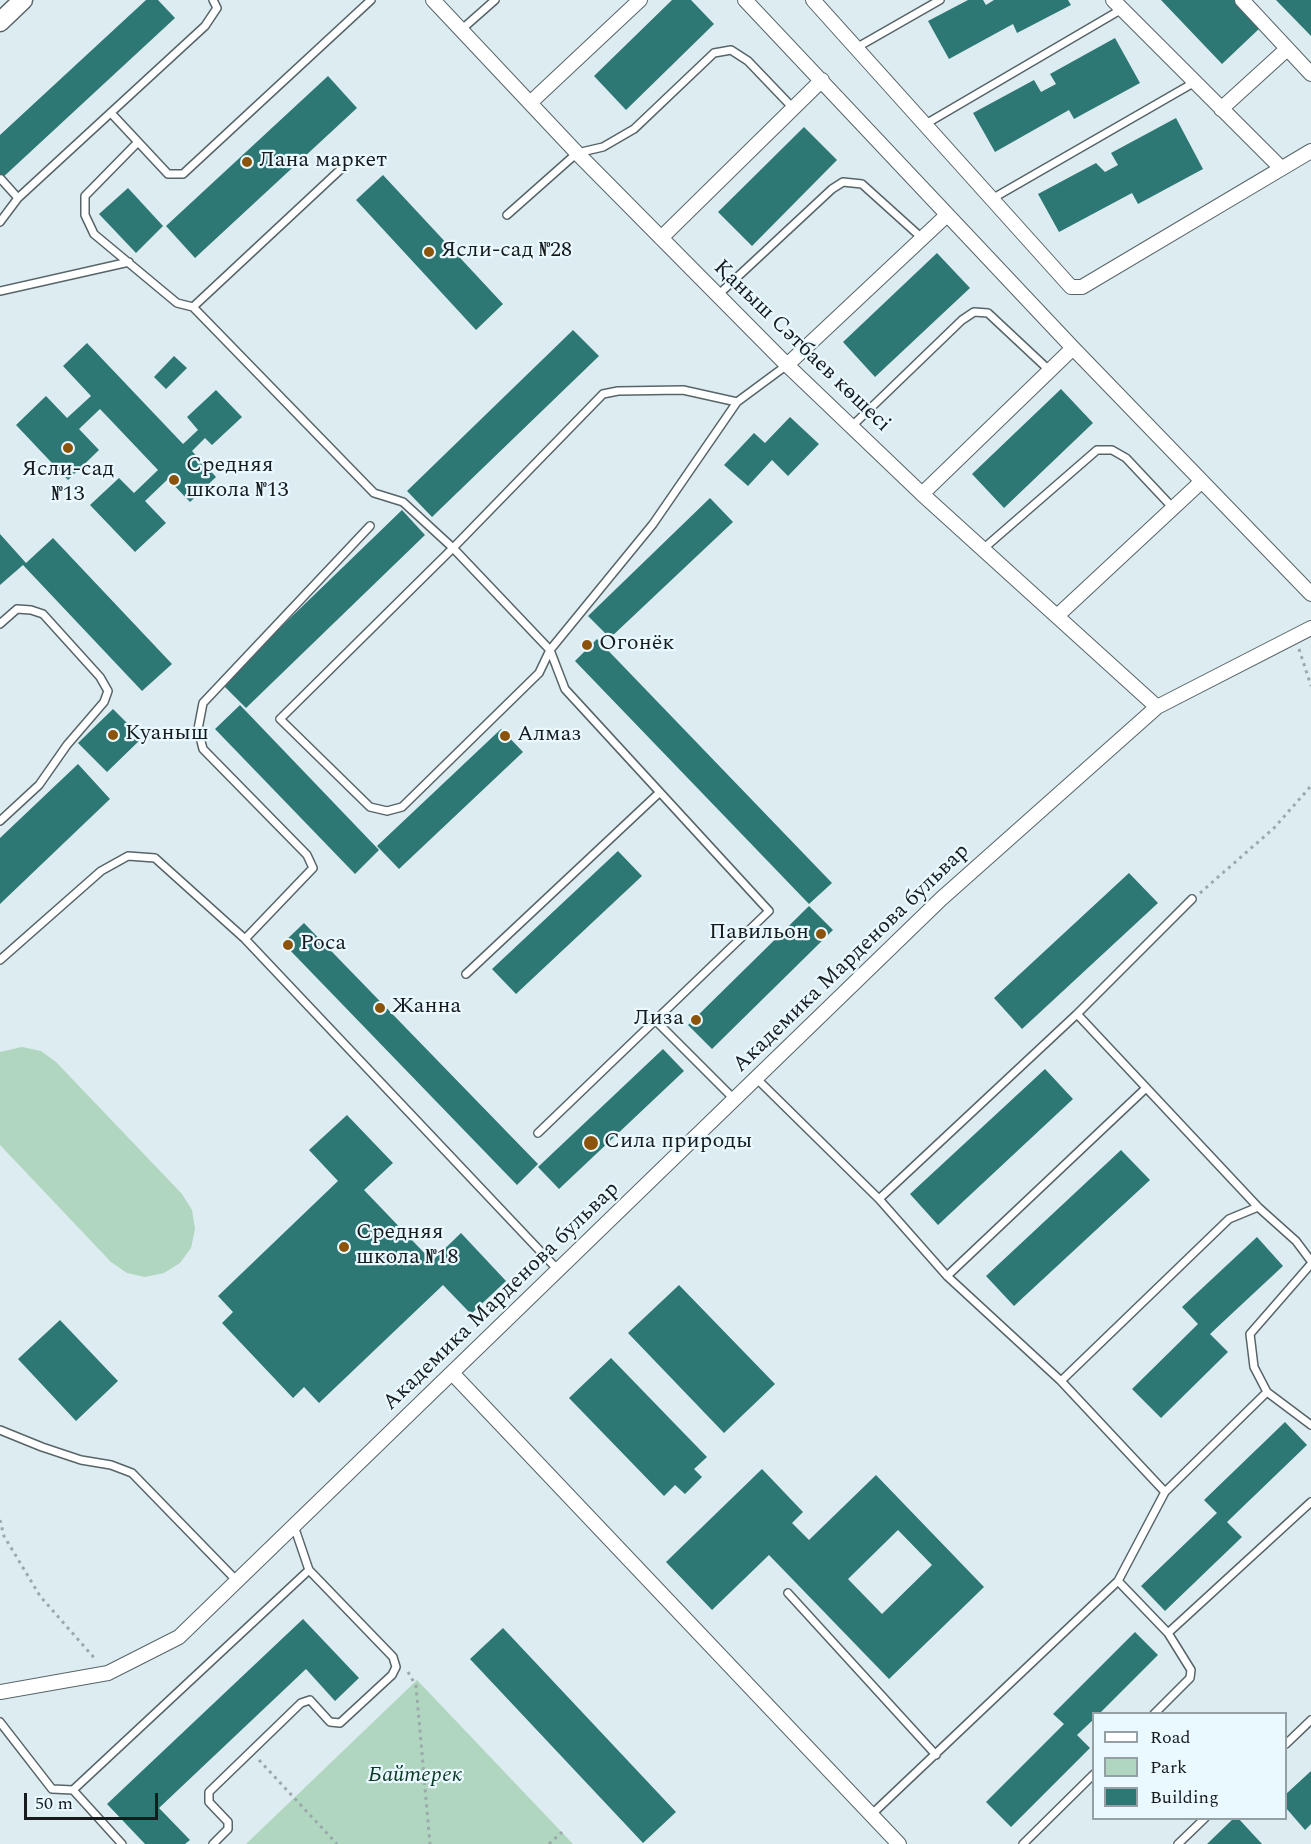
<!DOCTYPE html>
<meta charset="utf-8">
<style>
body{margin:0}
#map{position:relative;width:1311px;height:1844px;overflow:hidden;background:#ddecf1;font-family:Spectral,serif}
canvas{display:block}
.legend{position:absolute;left:1092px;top:1712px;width:195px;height:108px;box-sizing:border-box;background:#eaf9ff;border:2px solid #95a0a5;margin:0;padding:8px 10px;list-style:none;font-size:18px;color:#161b1d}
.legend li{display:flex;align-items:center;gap:12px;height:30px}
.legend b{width:30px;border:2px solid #95a0a5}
.scale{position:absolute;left:24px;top:1793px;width:134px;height:27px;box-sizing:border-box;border:3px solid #161b1d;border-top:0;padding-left:8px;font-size:18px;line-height:21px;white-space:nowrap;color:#161b1d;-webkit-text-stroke:4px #eaf9ff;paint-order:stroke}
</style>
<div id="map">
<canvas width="1311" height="1844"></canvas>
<ul class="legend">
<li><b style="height:8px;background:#fff"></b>Road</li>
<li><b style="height:16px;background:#b0d6c0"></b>Park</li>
<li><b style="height:16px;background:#2d7874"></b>Building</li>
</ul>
<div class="scale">50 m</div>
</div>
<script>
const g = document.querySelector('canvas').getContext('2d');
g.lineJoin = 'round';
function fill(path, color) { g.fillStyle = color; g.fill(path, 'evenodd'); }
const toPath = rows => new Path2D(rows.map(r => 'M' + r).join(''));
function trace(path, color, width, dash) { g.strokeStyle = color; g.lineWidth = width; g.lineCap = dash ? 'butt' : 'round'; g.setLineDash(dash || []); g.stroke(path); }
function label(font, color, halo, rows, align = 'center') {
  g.font = font + ' Spectral,serif'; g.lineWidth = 4.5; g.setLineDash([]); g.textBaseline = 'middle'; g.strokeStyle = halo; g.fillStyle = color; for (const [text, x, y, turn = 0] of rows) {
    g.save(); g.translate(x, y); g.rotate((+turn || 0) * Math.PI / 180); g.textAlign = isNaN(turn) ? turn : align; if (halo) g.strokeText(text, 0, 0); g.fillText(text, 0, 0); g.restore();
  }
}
fill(toPath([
 [22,1047,41,1051,56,1062,182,1194,192,1210,195,1229,191,1248,180,1263,164,1273,145,1277,127,1273,111,1262,0,1145,0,1052],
 [417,1680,573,1844,246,1844]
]), '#b0d6c0');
fill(toPath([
 [146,0,158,0,175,18,0,180,0,135],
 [672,0,691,0,714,24,626,110,594,76],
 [968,0,983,0,986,5,994,0,1068,0,1071,5,1017,33,1013,24,949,59,928,21],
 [1161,0,1235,0,1261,27,1222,64],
 [1276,0,1311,0,1311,36],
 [1115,38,1140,83,1074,119,1069,110,995,152,973,113,1034,80,1041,92,1056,84,1050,74],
 [328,76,357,108,195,258,166,226],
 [1176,118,1203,169,1138,204,1132,193,1059,232,1038,194,1096,163,1105,172,1118,165,1111,153],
 [804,127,837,160,752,246,718,212],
 [383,175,503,304,476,330,356,200],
 [128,188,163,226,136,253,99,214],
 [937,253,970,288,875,377,843,342],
 [573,330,599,356,432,517,407,491],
 [87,343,183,444,198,430,187,417,216,390,242,417,212,445,205,438,192,451,216,477,190,502,168,479,145,501,166,523,135,552,90,505,119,478,134,493,158,470,100,409,79,429,99,450,68,480,16,425,46,396,67,418,91,396,63,366],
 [174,356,187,368,166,389,154,377],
 [1061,389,1093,423,1004,508,972,474],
 [790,417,819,444,788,476,772,460,748,486,724,465,754,433,765,443],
 [710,498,733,522,610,638,588,616],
 [402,510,425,535,246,708,222,684],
 [0,534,26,563,53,538,172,664,142,691,23,565,0,585],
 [597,639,832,883,809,904,575,661],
 [240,705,379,850,355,874,215,729],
 [113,709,142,738,107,772,78,743],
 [501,729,523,752,399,869,377,846],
 [78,764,110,799,0,904,0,838],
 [618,851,642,876,516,994,492,969],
 [1129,873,1158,903,1022,1029,994,998],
 [809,906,833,930,712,1049,688,1025],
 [304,923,538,1164,517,1185,283,943],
 [663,1049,684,1071,559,1189,538,1167],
 [1045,1069,1073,1099,938,1225,910,1194],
 [347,1115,393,1163,364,1190,432,1261,461,1233,506,1281,471,1314,443,1285,319,1403,304,1387,293,1398,222,1323,233,1312,218,1296,338,1181,309,1150],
 [1121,1150,1150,1180,1014,1306,986,1276],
 [1257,1237,1283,1266,1210,1334,1228,1352,1161,1418,1132,1389,1198,1324,1182,1307],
 [679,1285,775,1384,724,1433,628,1333],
 [60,1320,118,1381,76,1421,18,1359],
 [611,1358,707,1457,694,1469,702,1477,685,1494,675,1485,664,1496,569,1398],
 [1285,1422,1307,1445,1227,1522,1242,1537,1165,1611,1141,1586,1217,1513,1204,1500],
 [762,1469,803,1512,792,1523,809,1540,876,1475,984,1587,889,1679,769,1555,712,1610,666,1562],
 [898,1530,932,1565,882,1614,848,1579],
 [303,1619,359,1678,335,1701,306,1669,159,1808,190,1840,185,1844,145,1844,107,1804],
 [503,1628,676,1812,643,1843,470,1659],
 [1135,1632,1158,1655,1099,1714,1094,1714,1094,1719,1077,1735,1090,1748,1011,1827,986,1802,1064,1724,1053,1714],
 [1311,1771,1311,1824,1305,1830,1286,1808,1286,1794],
 [1234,1818,1238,1818,1262,1844,1207,1844]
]), '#2d7874');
const service = toPath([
 [461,30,495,0],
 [856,48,940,0],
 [111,113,168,174,183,174,371,0],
 [924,125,1122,9],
 [138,142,85,196,85,215,94,234,177,303,193,307,341,169],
 [18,198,205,26,217,8,213,0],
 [990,200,1195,82],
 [507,215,577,153,603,147,634,129,714,53,731,50,748,61,793,108],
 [0,222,18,198,1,179],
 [0,291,129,262],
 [718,295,832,189,843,182,862,184,923,239],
 [193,307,374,493,403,502,453,548,550,650,539,673,402,807,387,811,370,807,280,719,453,548,603,394,618,391,683,390,737,402],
 [852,426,962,320,974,312,988,313,1050,371],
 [370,526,203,703,198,729,203,749,307,855,313,868,245,939,559,1271],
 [983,549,1097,450,1112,450,1126,458,1173,508],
 [0,624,17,609,31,610,43,614,100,677,108,691,104,702,67,745,39,785,0,821],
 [0,960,101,871,128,856,155,858,245,939],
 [466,974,659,793],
 [1077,1014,1192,899],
 [655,1020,734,1099],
 [757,1079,879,1199,947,1276,1061,1381],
 [538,1133,769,911,565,689,550,650,653,524,737,402,787,365],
 [879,1199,1077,1014,1258,1207],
 [1311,1264,1250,1334,1254,1367,1267,1392,1311,1425],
 [947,1276,1145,1089],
 [1267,1392,1165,1492,1061,1381,1229,1219,1258,1207,1296,1241,1311,1261],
 [0,1430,42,1447,81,1460,111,1465,132,1473,237,1581],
 [1165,1492,1118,1581,1168,1633,1311,1502],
 [788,1593,936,1755],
 [1154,1714,1190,1678,1191,1670,1168,1633],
 [0,1722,52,1789,73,1790,122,1844],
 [1286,1744,1311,1720],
 [73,1790,309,1570],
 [871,1815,1118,1581],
 [213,1844,228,1829,228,1822,209,1802,209,1792,301,1703,310,1700,330,1722,340,1723,392,1675,396,1667,393,1657,309,1570,294,1526],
 [1023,1844,1094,1774],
 [1178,1844,1205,1818]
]);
const minor = toPath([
 [433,0,577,153,787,365,922,494,1157,707],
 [745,0,1073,348,1311,594],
 [813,0,1071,287,1082,287,1311,151],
 [1113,0,1281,168],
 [1242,0,1311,74],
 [530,103,640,0],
 [1221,109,1287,49],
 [661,238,822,80],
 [787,365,947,215],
 [922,494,1073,348],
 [1057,616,1201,482],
 [453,1374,899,1844],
 [0,1692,108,1673,179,1637,941,899,1157,707,1311,628]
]);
const tertiary = toPath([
 [0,22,23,0]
]);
trace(service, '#576468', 10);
trace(minor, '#576468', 16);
trace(tertiary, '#576468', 21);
trace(toPath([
 [1299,649,1311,686],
 [1200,893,1274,828,1311,786],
 [0,1520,4,1536,40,1596,96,1660],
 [408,1672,416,1686,430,1844],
 [259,1760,337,1844],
 [549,1844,562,1832]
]), '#9ca8ac', 3, [3, 4.5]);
trace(service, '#fff', 7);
trace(minor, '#fff', 14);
trace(tertiary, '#fff', 18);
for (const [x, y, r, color] of [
 [247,162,6,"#8c540a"],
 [429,252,6,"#8c540a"],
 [68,448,6,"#8c540a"],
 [174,480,6,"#8c540a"],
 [587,645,6,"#8c540a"],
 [113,735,6,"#8c540a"],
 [505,736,6,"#8c540a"],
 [821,934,6,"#8c540a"],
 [288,945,6,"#8c540a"],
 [380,1008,6,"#8c540a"],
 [696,1020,6,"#8c540a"],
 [591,1143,8,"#8c540a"],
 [344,1247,6,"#8c540a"]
]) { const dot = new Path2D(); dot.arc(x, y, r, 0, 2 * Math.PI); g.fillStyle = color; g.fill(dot); trace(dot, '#eaf9ff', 2); }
label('22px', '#161b1d', '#eaf9ff', [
 ["Лана маркет",259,162],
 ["Ясли-сад №28",441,252],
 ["Средняя",186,467],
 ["школа №13",186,492],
 ["Ясли-сад",68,471,"center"],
 ["№13",68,496,"center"],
 ["Огонёк",599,645],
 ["Куаныш",125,735],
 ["Алмаз",517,736],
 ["Павильон",809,934,"right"],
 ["Роса",300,945],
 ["Жанна",392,1008],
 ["Лиза",684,1020,"right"],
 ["Сила природы",604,1143],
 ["Средняя",356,1234],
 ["школа №18",356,1259]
], 'left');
label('22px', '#161b1d', '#eaf9ff', [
 ["Қаныш Сәтбаев көшесі",801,347,44],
 ["Академика Марденова бульвар",852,959,-44],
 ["Академика Марденова бульвар",502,1297,-44]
]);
label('italic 22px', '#0b3924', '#eaf9ff', [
 ["Байтерек",415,1777]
]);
</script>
